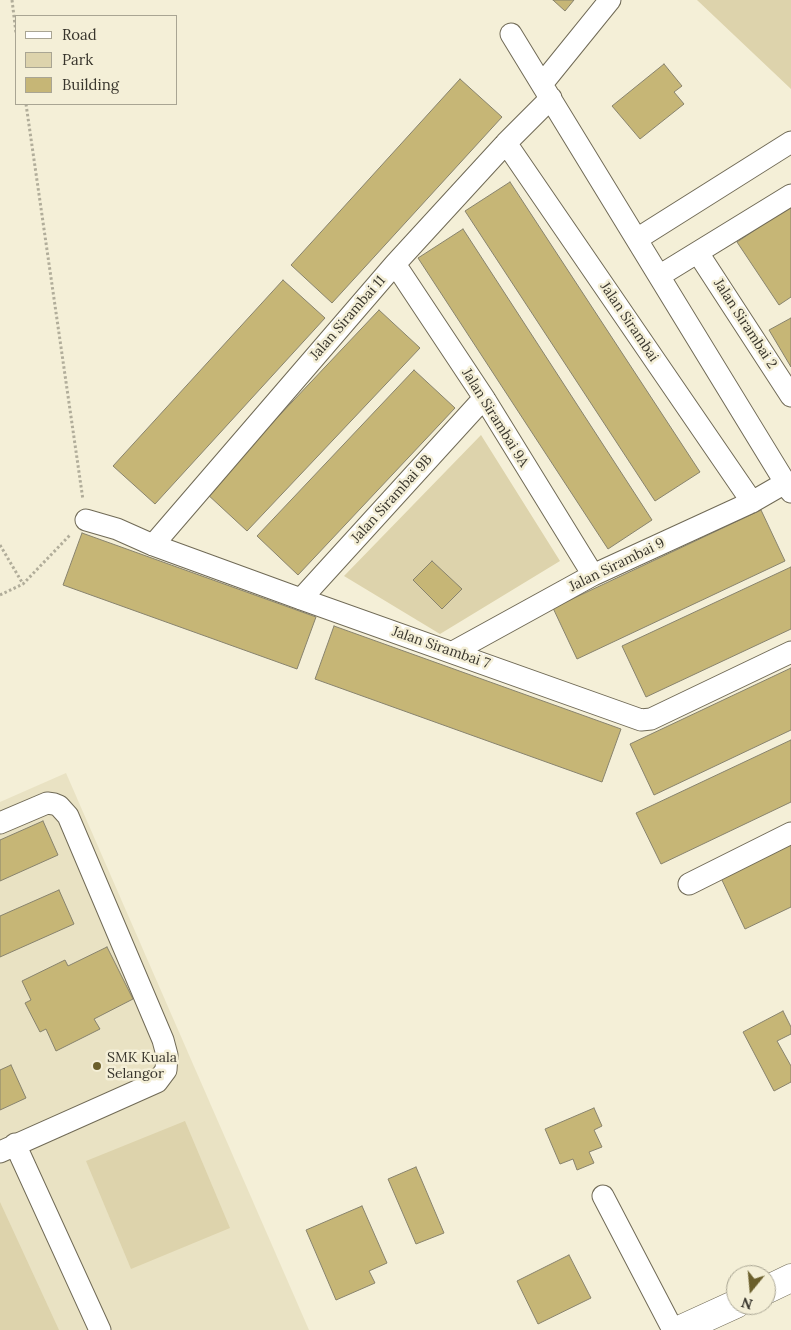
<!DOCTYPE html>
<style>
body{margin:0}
#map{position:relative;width:791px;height:1330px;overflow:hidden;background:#f4efd7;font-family:Lora,serif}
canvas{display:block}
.legend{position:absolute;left:15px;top:15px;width:162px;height:90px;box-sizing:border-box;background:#f4efd7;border:1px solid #a9a593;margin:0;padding:6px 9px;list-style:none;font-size:15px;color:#38352c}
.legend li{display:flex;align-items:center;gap:10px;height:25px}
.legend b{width:25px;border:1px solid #a9a593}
.north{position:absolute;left:726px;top:1265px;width:50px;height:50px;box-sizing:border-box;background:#f4efd7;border:1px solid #a9a593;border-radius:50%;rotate:197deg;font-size:14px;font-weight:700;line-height:20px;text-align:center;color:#38352c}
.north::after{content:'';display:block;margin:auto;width:18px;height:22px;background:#6b5f2b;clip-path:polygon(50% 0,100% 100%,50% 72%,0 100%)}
</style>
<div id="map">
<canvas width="791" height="1330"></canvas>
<ul class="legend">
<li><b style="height:6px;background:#fff"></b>Road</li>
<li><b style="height:14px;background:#ddd3ac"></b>Park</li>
<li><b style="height:14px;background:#c6b676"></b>Building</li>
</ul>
<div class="north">N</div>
</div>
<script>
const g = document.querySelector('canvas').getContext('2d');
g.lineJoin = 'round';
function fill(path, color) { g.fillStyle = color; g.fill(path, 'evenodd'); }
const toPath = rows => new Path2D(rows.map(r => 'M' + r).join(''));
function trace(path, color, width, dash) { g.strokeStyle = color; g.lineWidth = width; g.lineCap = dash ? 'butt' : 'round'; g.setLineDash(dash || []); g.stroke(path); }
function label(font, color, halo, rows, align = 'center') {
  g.font = font + ' Lora,serif'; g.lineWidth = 5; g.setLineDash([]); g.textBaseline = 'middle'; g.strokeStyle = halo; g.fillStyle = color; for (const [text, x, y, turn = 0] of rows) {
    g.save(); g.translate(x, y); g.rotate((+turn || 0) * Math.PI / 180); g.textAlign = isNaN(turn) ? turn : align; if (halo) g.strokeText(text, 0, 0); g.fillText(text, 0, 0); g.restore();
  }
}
fill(toPath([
 [66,773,309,1330,0,1330,0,802]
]), '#e9e2c3');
fill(toPath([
 [697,0,791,0,791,89],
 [481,435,560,561,440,634,344,576],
 [185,1121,230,1228,131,1269,86,1161],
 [0,1202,59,1330,0,1330]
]), '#ddd3ac');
const building = toPath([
 [553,0,574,0,565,11,553,0],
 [664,64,682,86,674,92,684,104,640,139,612,106,664,64],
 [460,79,502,117,332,303,291,265,460,79],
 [510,182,700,472,655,501,465,211,510,182],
 [791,206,791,297,779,305,737,242,791,206],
 [463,229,652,520,608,549,418,258,463,229],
 [283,280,325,318,155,504,113,466,283,280],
 [379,310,420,348,247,531,206,493,379,310],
 [791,318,791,367,769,330,791,318],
 [414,370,455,408,298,575,257,536,414,370],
 [761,510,785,561,577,659,553,608,761,510],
 [82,533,316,617,297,669,63,585,82,533],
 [432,561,462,589,442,609,413,580,432,561],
 [791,567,791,629,646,697,622,646,791,567],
 [334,626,621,729,602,782,315,679,334,626],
 [791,668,791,730,654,795,630,744,791,668],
 [791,740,791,802,661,864,636,813,791,740],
 [43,821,58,855,0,881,0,840,43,821],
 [791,845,791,907,745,929,721,878,791,845],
 [59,890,74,924,0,957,0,916,59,890],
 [107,947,133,999,94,1019,100,1029,56,1051,46,1029,40,1032,25,1003,31,1000,22,981,65,960,68,966,107,947],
 [783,1011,791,1027,791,1034,777,1041,791,1066,791,1082,774,1091,743,1032,783,1011],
 [11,1065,26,1098,0,1110,0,1070,11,1065],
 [594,1108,602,1126,594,1130,602,1147,589,1152,594,1163,577,1170,573,1159,560,1164,545,1129,594,1108],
 [416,1167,444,1233,416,1244,388,1179,416,1167],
 [362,1206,387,1263,369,1271,375,1283,336,1300,306,1230,362,1206],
 [569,1255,591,1298,538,1324,517,1281,569,1255]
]);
fill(building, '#c6b676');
trace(building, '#88836d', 1);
const minor = toPath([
 [511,34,791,492],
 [542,84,610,0],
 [506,143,752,502],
 [637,239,791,142],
 [698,253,791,396],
 [395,264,484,398,593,575],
 [659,276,791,195],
 [86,520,117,529,153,545,301,599,641,720,651,719,791,652],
 [153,545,395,264,506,143,551,98],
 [301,599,484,398],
 [453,652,593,575,752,502,785,483],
 [0,823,47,803,54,804,59,806,68,816,163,1040,167,1055,166,1070,157,1082,0,1152],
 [689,884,791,833],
 [15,1144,100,1330],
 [603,1196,673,1330]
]);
const major = toPath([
 [766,1290,791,1278],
 [679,1330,736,1304]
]);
trace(minor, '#706a56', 23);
trace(major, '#706a56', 29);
trace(toPath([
 [12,0,16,33],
 [26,104,83,500],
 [0,545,23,584],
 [0,595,23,584,71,534]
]), '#b1ad9a', 3, [2.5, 2.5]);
trace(minor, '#fff', 21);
trace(major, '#fff', 28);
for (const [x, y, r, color] of [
 [97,1066,5,"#6b5f2b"]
]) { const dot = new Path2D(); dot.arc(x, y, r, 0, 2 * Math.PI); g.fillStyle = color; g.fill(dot); trace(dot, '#f4efd7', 2); }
label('14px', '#38352c', '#f4efd7', [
 ["Jalan Sirambai 11",348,318,-49],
 ["Jalan Sirambai",629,322,56],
 ["Jalan Sirambai 2",745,324,57],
 ["Jalan Sirambai 9A",495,418,58],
 ["Jalan Sirambai 9B",392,499,-48],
 ["Jalan Sirambai 9",617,565,-26],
 ["Jalan Sirambai 7",441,648,19]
]);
label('14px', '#38352c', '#f4efd7', [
 ["SMK Kuala",107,1058],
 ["Selangor",107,1074]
], 'left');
</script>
